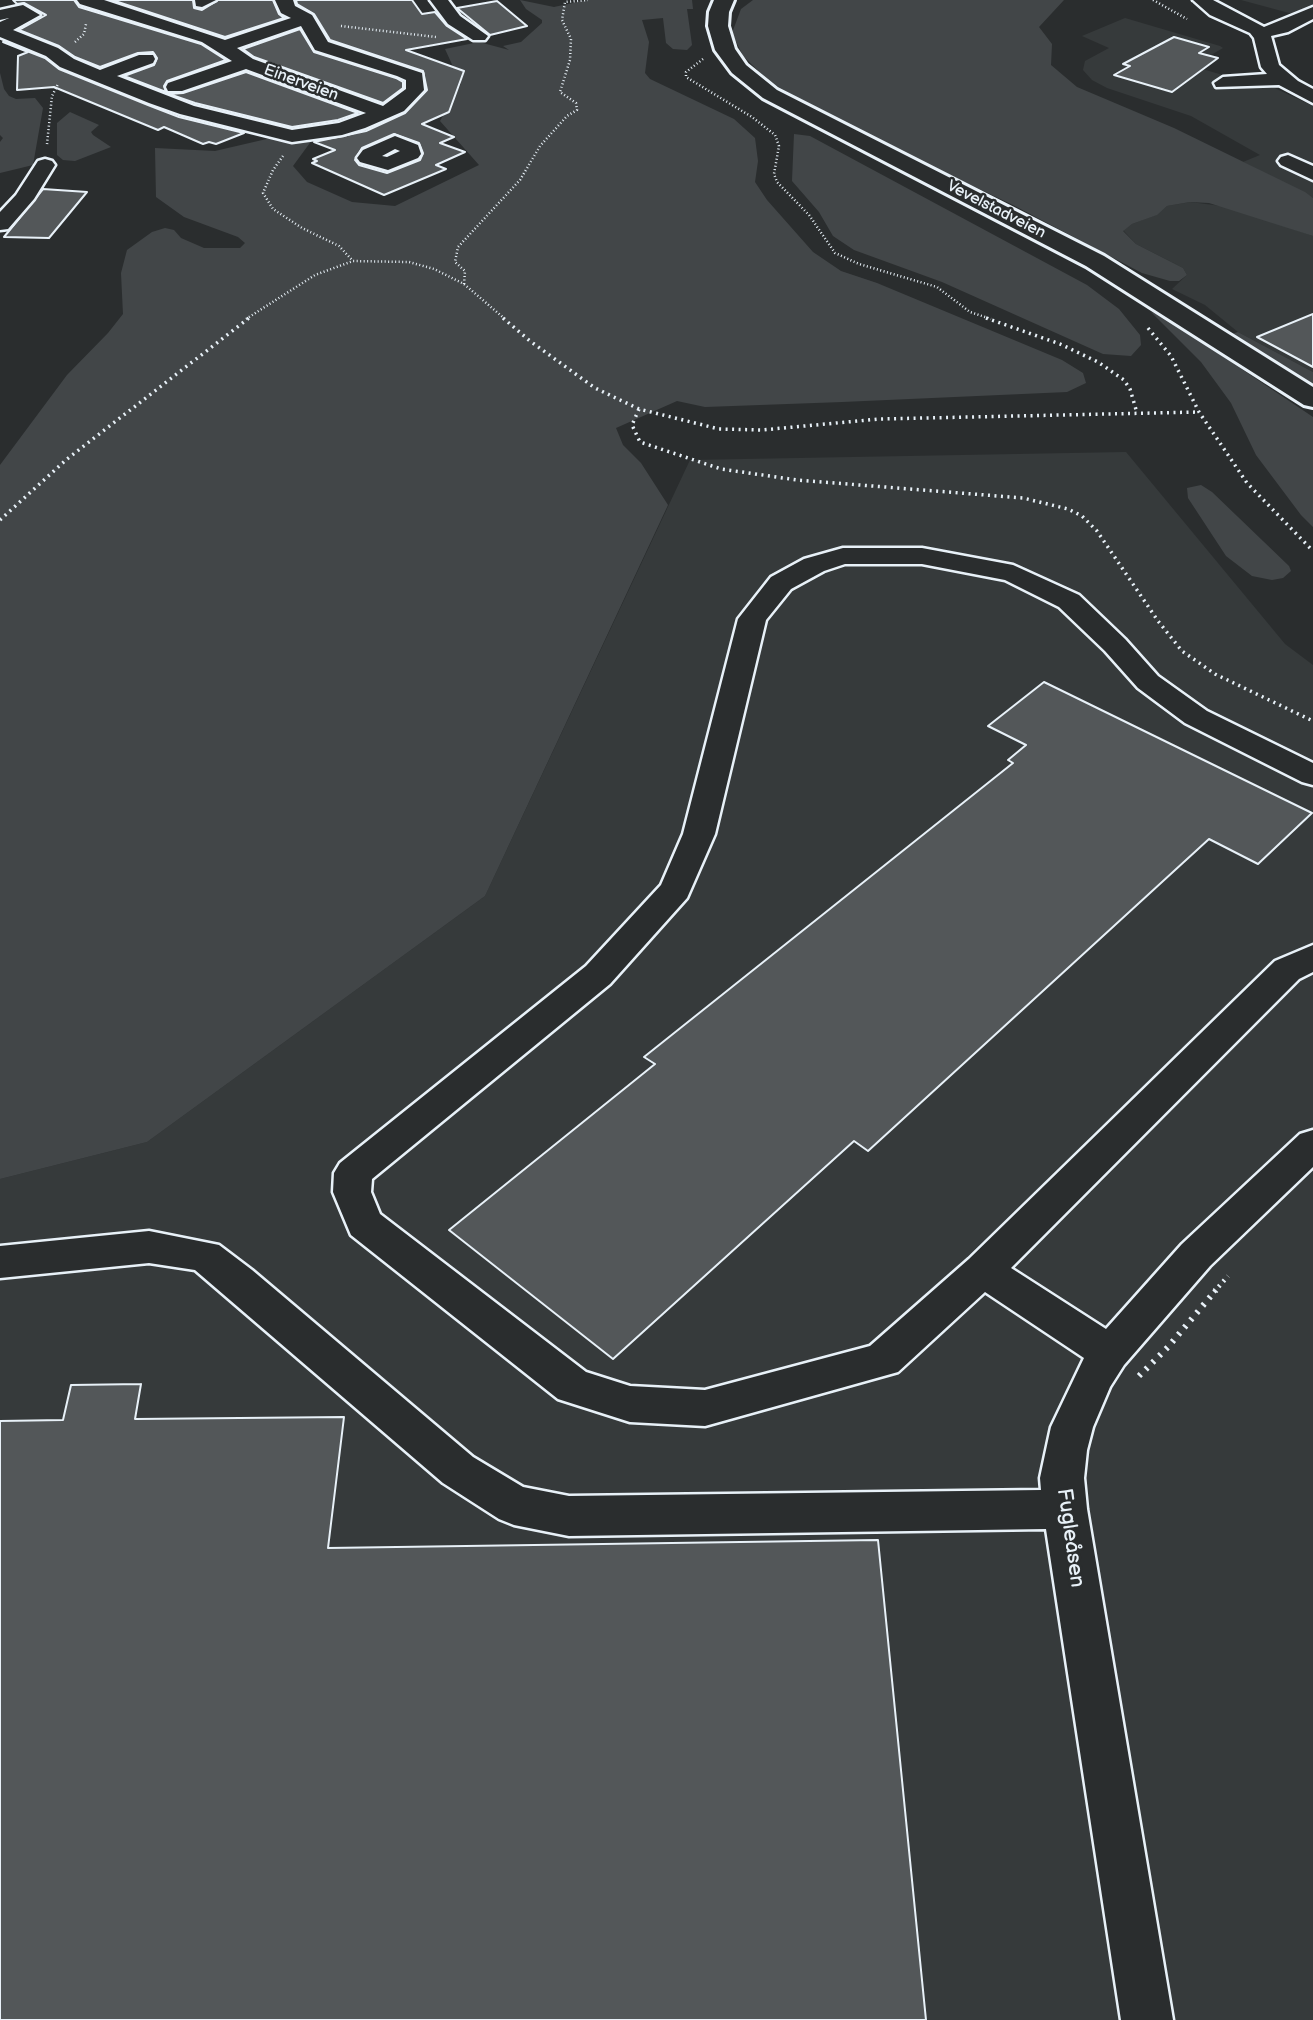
<!DOCTYPE html>
<meta charset="utf-8">
<style>
body{margin:0}
canvas{display:block;background:#2a2d2e}
</style>
<canvas width="1313" height="2020"></canvas>
<script>
const g = document.querySelector('canvas').getContext('2d');
g.lineJoin = 'round';
function fill(path, color) { g.fillStyle = color; g.fill(path, 'evenodd'); }
const toPath = rows => new Path2D(rows.map(r => 'M' + r).join(''));
function trace(path, color, width, dash) { g.strokeStyle = color; g.lineWidth = width; g.lineCap = dash ? 'butt' : 'round'; g.setLineDash(dash || []); g.stroke(path); }
function label(font, color, halo, rows, align = 'center') {
  g.font = font + ' "Balsamiq Sans",sans-serif'; g.lineWidth = 5; g.setLineDash([]); g.textBaseline = 'middle'; g.strokeStyle = halo; g.fillStyle = color; for (const [text, x, y, turn = 0] of rows) {
    g.save(); g.translate(x, y); g.rotate((+turn || 0) * Math.PI / 180); g.textAlign = isNaN(turn) ? turn : align; if (halo) g.strokeText(text, 0, 0); g.fillText(text, 0, 0); g.restore();
  }
}
fill(toPath([
 [1241,0,1313,0,1313,19,1304,17],
 [1125,18,1220,46,1223,48,1192,66,1226,76,1251,77,1313,106,1313,198,1243,162,1260,155,1191,116,1107,88,1092,80,1083,70,1085,61,1109,48,1082,36],
 [1190,202,1229,207,1313,236,1313,372,1238,332,1205,305,1172,289,1187,275,1183,268,1136,244,1123,230,1132,224,1156,215,1167,206],
 [1126,452,1285,644,1313,665,1313,2020,0,2020,0,1179,147,1142,485,896,690,460]
]), '#363a3b');
fill(toPath([
 [520,0,554,7,587,0,692,0,693,9,687,9,692,45,687,50,673,49,666,43,663,18,642,20,649,42,645,73,650,79,734,119,755,138,758,161,755,182,767,200,813,252,841,271,877,283,1062,360,1083,373,1086,383,1067,392,842,402,705,407,677,401,616,428,623,445,641,463,668,505,485,896,147,1142,0,1179,0,465,67,375,108,333,123,314,121,273,127,250,152,232,165,228,174,230,181,238,204,248,240,248,245,243,238,237,184,217,156,197,155,148,215,151,271,138,312,140,293,166,307,182,352,202,395,206,479,165,440,121,461,84,445,49,479,42,509,50,503,46,521,42,542,23,542,20,526,9],
 [753,0,1064,0,1039,27,1052,44,1051,65,1077,87,1174,128,1305,192,1313,198,1313,236,1209,203,1190,202,1167,206,1157,215,1132,224,1123,231,1136,244,1183,268,1187,275,1179,281,1170,281,1142,273,1013,205,849,127,770,82,743,56,732,33,741,9],
 [0,73,4,89,9,96,16,99,35,98,43,108,33,165,0,173,0,142,3,138,0,135],
 [70,112,99,125,91,132,93,135,111,147,75,161,63,160,57,155,57,123],
 [794,134,810,136,1087,285,1119,309,1140,335,1141,345,1131,356,1103,354,942,282,854,250,833,236,819,212,792,181],
 [1151,312,1164,317,1313,417,1313,527,1301,515,1256,455,1231,403,1201,362],
 [1238,332,1313,372,1313,386,1237,341,1232,334],
 [1201,485,1212,492,1289,566,1291,571,1283,578,1272,580,1252,576,1226,556,1188,498,1187,488]
]), '#424648');
const building = toPath([
 [13,0,74,0,79,7,201,44,226,60,167,81,164,86,166,92,124,76,154,65,157,58,153,52,138,53,100,67,75,57,59,46,19,30,46,15,24,3,17,4,13,0],
 [112,0,193,0,194,8,202,10,218,0,273,0,279,14,284,18,225,37,112,0],
 [296,0,412,0,422,14,435,12,447,26,467,39,406,50,464,71,449,112,422,124,454,137,440,143,465,152,436,165,446,169,384,195,312,163,317,161,313,159,335,150,314,142,366,131,405,113,427,90,423,71,330,40,314,14,297,4,296,0],
 [394,134,419,143,423,153,420,160,387,173,359,165,355,160,362,148,394,134],
 [497,1,527,26,490,35,457,8,497,1],
 [300,29,314,52,396,78,403,82,403,88,383,103,254,57,243,49,300,29],
 [1174,37,1209,47,1199,53,1218,58,1172,92,1114,75,1130,66,1123,64,1174,37],
 [3,42,4,42,45,58,59,69,148,105,179,117,244,133,216,144,209,142,203,144,164,127,158,130,54,87,17,90,18,56,28,52,3,42],
 [246,72,358,113,338,120,292,127,195,103,169,94,183,93,246,72],
 [43,189,87,192,49,238,4,237,43,189],
 [1313,314,1313,367,1257,337,1313,314],
 [1044,682,1312,813,1258,864,1209,839,868,1151,854,1141,613,1359,449,1230,655,1064,644,1057,1013,763,1008,760,1026,745,988,726,1044,682],
 [141,1384,135,1419,344,1417,328,1548,878,1540,926,2020,0,2020,0,1421,63,1420,71,1385,141,1384]
]);
fill(building, '#535759');
trace(building, '#e8f1f8', 2);
const minor = toPath([
 [77,0,104,0,225,40,291,18,281,13,275,0,293,0,295,6,312,15,328,42,422,73,424,90,404,111,365,128,342,135,292,142,180,114,149,103,60,67,46,56,0,37,0,22,9,18,0,20,0,10,23,5,40,15,13,30,58,48,74,59,100,70,139,55,153,55,155,59,153,63,117,76,194,106,292,130,339,123,366,113,246,69,182,91,168,91,166,87,168,83,232,61,202,42,80,4,77,0],
 [301,26,315,50,397,76,406,80,406,89,383,106,253,59,237,48,301,26],
 [195,0,216,0,202,7,196,6,195,0],
 [430,0,448,0,460,16,488,36,485,40,473,40,448,24,430,0],
 [1193,0,1213,0,1264,27,1313,7,1313,19,1288,32,1271,36,1279,65,1298,81,1313,89,1313,103,1279,85,1216,87,1214,83,1223,77,1267,74,1261,67,1254,38,1250,33,1210,15,1193,0],
 [395,136,418,145,421,154,418,158,388,170,360,162,357,158,363,150,395,136],
 [395,149,400,151,387,157,382,156,395,149],
 [1288,155,1313,166,1313,180,1281,165,1278,161,1281,157,1288,155],
 [45,159,52,161,55,165,34,199,8,229,0,230,0,212,16,195,38,161,45,159],
 [843,548,922,548,1013,565,1079,595,1125,639,1158,676,1207,711,1313,763,1313,785,1302,782,1185,723,1138,688,1105,651,1059,607,1005,580,922,564,845,564,824,571,791,589,766,620,715,834,687,898,610,984,372,1179,371,1192,380,1214,586,1372,630,1386,705,1390,870,1346,969,1259,1275,961,1313,945,1313,972,1299,979,1011,1268,1106,1329,1182,1244,1300,1134,1313,1130,1313,1167,1210,1266,1124,1365,1110,1387,1093,1427,1087,1450,1084,1478,1087,1509,1173,2020,1121,2020,1046,1529,569,1536,514,1525,499,1519,443,1483,195,1270,149,1263,0,1278,0,1246,149,1231,219,1245,252,1270,473,1457,523,1487,569,1496,1041,1490,1040,1478,1051,1427,1084,1358,985,1292,898,1372,705,1426,630,1422,558,1399,351,1235,333,1192,334,1173,340,1163,586,966,661,885,683,834,738,619,771,577,804,559,843,548]
]);
const major = toPath([
 [714,0,734,0,729,12,728,26,735,49,746,65,777,90,1104,256,1313,387,1313,407,1304,405,1086,266,763,98,732,73,715,50,708,26,709,12,714,0]
]);
trace(minor, '#e8f1f8', 5);
trace(major, '#e8f1f8', 6);
trace(toPath([
 [1153,0,1187,19],
 [341,26,436,37],
 [75,42,84,34,86,24],
 [703,59,686,72,686,77,752,117,775,135,779,146,774,174,777,182,809,215,835,253,859,264,937,287,970,312,991,319],
 [47,144,52,96,58,84],
 [283,156,273,170,263,193,273,209,302,228,339,246,353,261],
 [464,284,465,271,455,262,458,247,520,180,540,146,567,116,577,110,576,103,560,92,570,60,571,39,562,20,565,2,588,0],
 [246,319,315,275,353,261,409,262,434,269,464,284,505,319]
]), '#e8f1f8', 2.5, [1, 2.5]);
trace(toPath([
 [503,318,530,341,595,388,639,409,719,429,762,430,879,419,1199,412],
 [986,318,1060,344,1098,362,1124,380,1130,389,1137,413],
 [1148,328,1171,356,1199,412,1247,483,1313,551],
 [639,409,632,425,640,442,721,469,797,480,1023,498,1068,509,1082,516,1097,531,1158,621,1182,651,1215,674,1313,721],
 [0,520,67,459,249,318]
]), '#e8f1f8', 3.5, [2, 4.5]);
trace(toPath([
 [1214,1292,1228,1276]
]), '#e8f1f8', 4.5, [2, 5]);
trace(toPath([
 [1139,1376,1168,1347,1216,1290]
]), '#e8f1f8', 6, [2.5, 7]);
fill(minor, '#2a2d2e');
fill(major, '#2a2d2e');
label('16px', '#e8f1f8', '#2a2d2e', [
 ["Einerveien",301,83,20],
 ["Vevelstadveien",996,210,27]
]);
label('21px', '#e8f1f8', '#2a2d2e', [
 ["Fugleåsen",1070,1538,82]
]);
</script>
